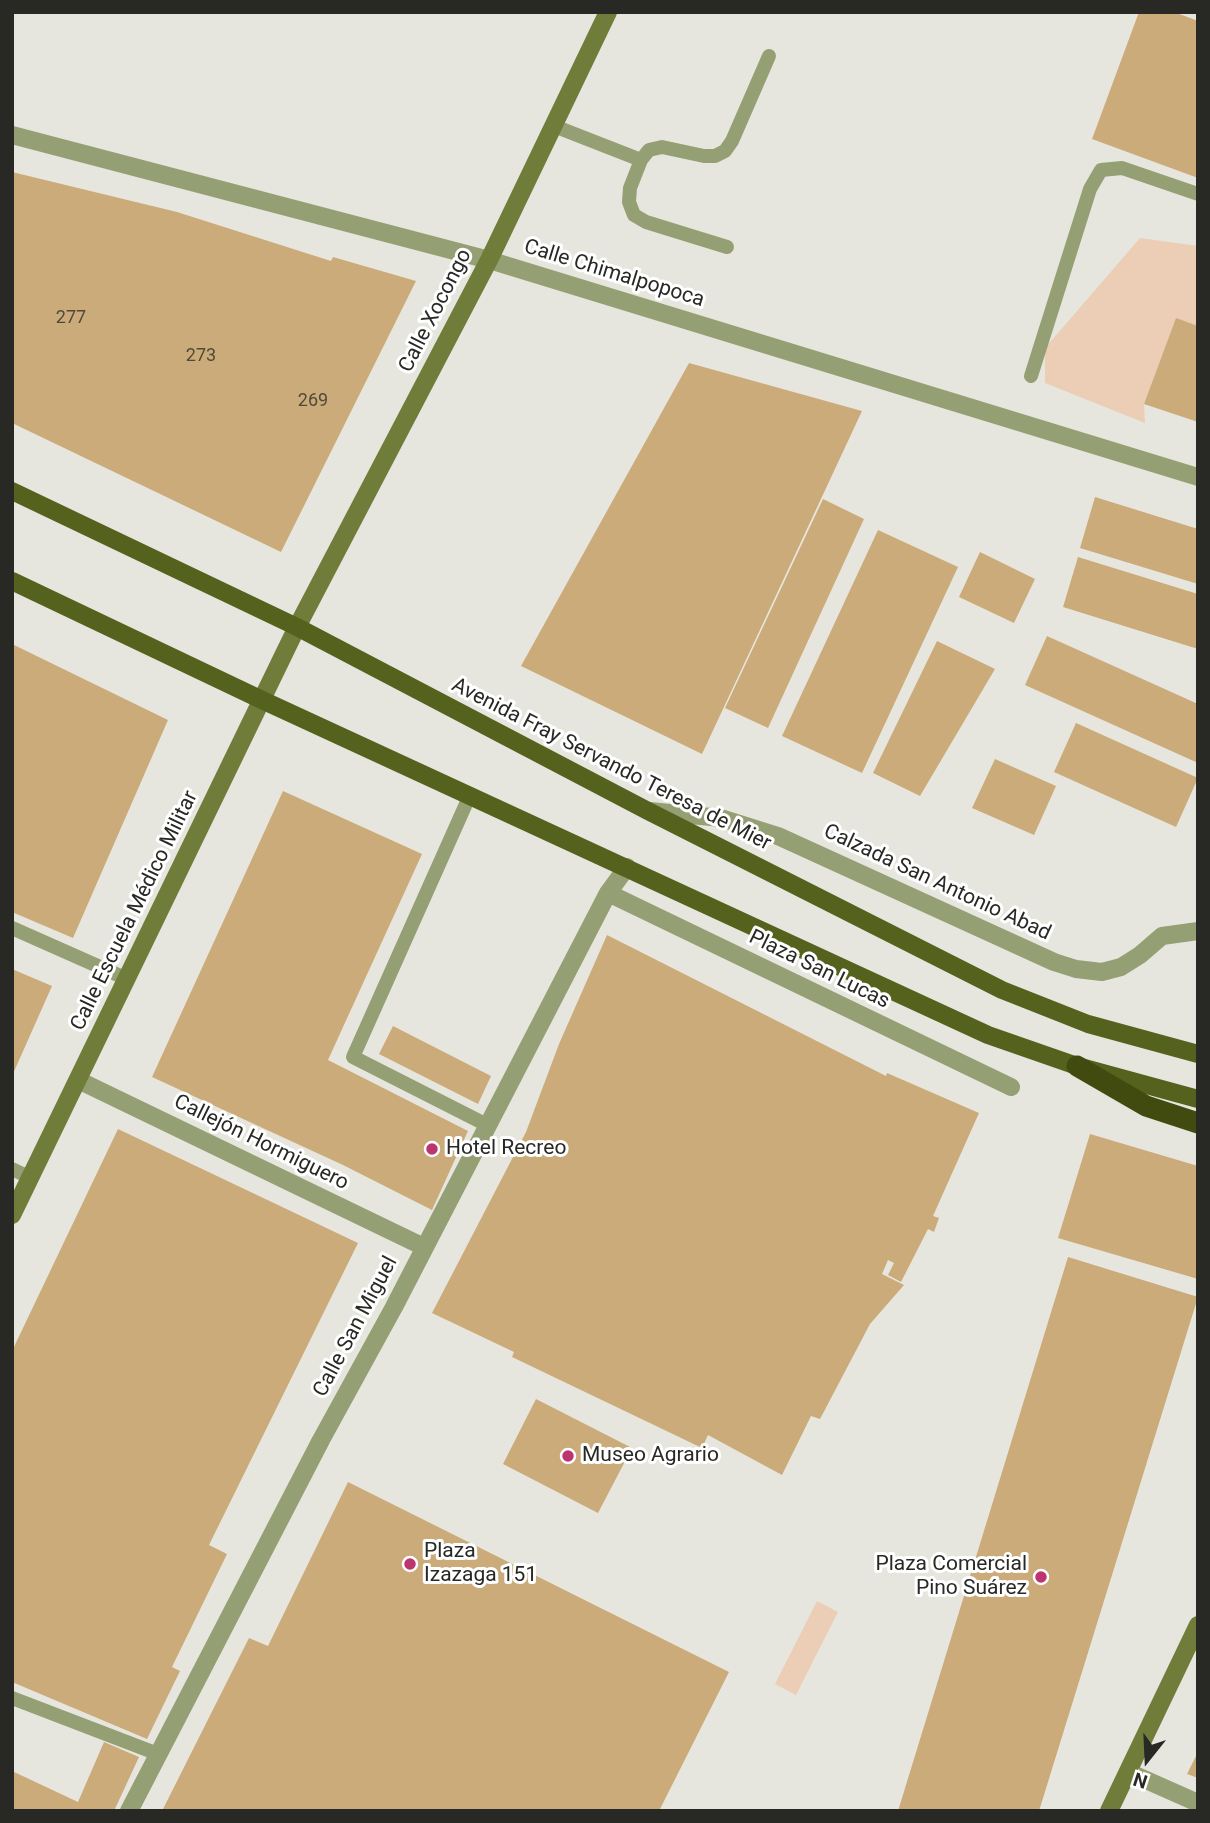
<!DOCTYPE html>
<meta charset="utf-8">
<style>
body{margin:0}
#map{position:relative;width:1210px;height:1823px;overflow:hidden;background:#e7e6de;font-family:Roboto,sans-serif}
canvas{display:block}
.frame{position:absolute;inset:0;border:14px solid #282825;pointer-events:none}
.north{position:absolute;left:1112px;top:1725px;width:70px;height:70px;-webkit-text-stroke:5px #fff;paint-order:stroke;rotate:198deg;font-size:19px;font-weight:700;line-height:28px;text-align:center;color:#282825}
.north::after{content:'';display:block;margin:auto;width:24px;height:32px;background:#282825;clip-path:polygon(50% 0,100% 100%,50% 72%,0 100%)}
</style>
<div id="map">
<canvas width="1210" height="1823"></canvas>
<div class="frame"></div>
<div class="north">N</div>
</div>
<script>
const g = document.querySelector('canvas').getContext('2d');
g.lineJoin = 'round';
function fill(path, color) { g.fillStyle = color; g.fill(path, 'evenodd'); }
const toPath = rows => new Path2D(rows.map(r => 'M' + r).join(''));
function trace(path, color, width, dash) { g.strokeStyle = color; g.lineWidth = width; g.lineCap = dash ? 'butt' : 'round'; g.setLineDash(dash || []); g.stroke(path); }
function label(font, color, halo, rows, align = 'center') {
  g.font = font + ' Roboto,sans-serif'; g.lineWidth = 6; g.setLineDash([]); g.textBaseline = 'middle'; g.strokeStyle = halo; g.fillStyle = color; for (const [text, x, y, turn = 0] of rows) {
    g.save(); g.translate(x, y); g.rotate((+turn || 0) * Math.PI / 180); g.textAlign = isNaN(turn) ? turn : align; if (halo) g.strokeText(text, 0, 0); g.fillText(text, 0, 0); g.restore();
  }
}
fill(toPath([
 [1140,238,1198,246,1198,326,1176,319,1144,404,1145,423,1045,383,1045,348],
 [817,1601,838,1612,796,1695,775,1684]
]), '#eccdb6');
fill(toPath([
 [1139,12,1174,12,1198,21,1198,178,1092,139],
 [12,172,177,212,331,261,333,257,416,281,281,552,12,423],
 [1176,318,1198,326,1198,422,1144,404],
 [689,363,862,411,702,754,521,666],
 [1095,497,1198,529,1198,584,1080,548],
 [823,499,864,519,768,728,725,708],
 [878,530,958,567,862,773,782,736],
 [980,552,1035,579,1014,623,959,597],
 [1078,557,1198,594,1198,649,1063,607],
 [1047,636,1198,704,1198,763,1025,685],
 [937,641,995,669,920,796,873,773],
 [12,644,168,720,73,938,12,912],
 [1076,723,1198,778,1176,827,1054,772],
 [995,759,1056,786,1034,835,972,808],
 [283,791,422,854,328,1060,468,1131,432,1210,343,1165,152,1077],
 [607,935,886,1076,887,1073,979,1113,933,1216,939,1218,934,1232,928,1229,901,1282,888,1275,894,1263,888,1260,882,1274,904,1285,870,1324,820,1419,811,1416,782,1475,708,1435,702,1448,512,1357,514,1352,432,1313,526,1132,559,1044],
 [12,969,52,986,12,1076],
 [393,1026,491,1076,478,1104,379,1054],
 [118,1129,358,1243,209,1545,227,1554,172,1667,180,1671,147,1739,12,1682,12,1351],
 [1090,1134,1198,1166,1198,1279,1058,1238],
 [1068,1257,1198,1297,1039,1811,898,1811],
 [536,1399,632,1448,598,1513,503,1464],
 [348,1482,729,1672,659,1811,162,1811,249,1638,268,1646],
 [104,1742,139,1757,114,1811,12,1811,12,1771,78,1802],
 [1198,1752,1198,1778,1187,1774]
]), '#cbab79');
trace(toPath([
 [554,126,641,160,630,188,629,202,634,215,646,222,727,247],
 [641,160,649,150,662,147,704,156,715,156,725,151,732,141,769,56],
 [1031,376,1090,189,1101,170,1122,168,1198,194],
 [470,795,353,1057,487,1125],
 [12,928,127,979],
 [12,1169,31,1178],
 [12,1698,158,1754]
]), '#959f74', 14);
trace(toPath([
 [12,135,489,260,1198,477],
 [650,811,721,818,778,836,1054,962,1076,969,1102,972,1121,967,1140,955,1162,936,1198,931],
 [608,893,1011,1087],
 [78,1080,424,1247],
 [1128,1772,1198,1803],
 [129,1811,321,1440,394,1307,608,893,627,867]
]), '#959f74', 18);
trace(toPath([
 [12,1215,297,627,489,260,608,12],
 [1109,1811,1198,1625]
]), '#6f7c3a', 18);
trace(toPath([
 [12,491,297,627,648,811,1002,990,1088,1024,1198,1054],
 [12,581,262,700,988,1035,1077,1066,1198,1099]
]), '#55621e', 18);
trace(toPath([
 [1077,1066,1146,1106,1198,1123]
]), '#414b0f', 21);
for (const [x, y, r, color] of [
 [432,1149,7,"#bd346f"],
 [568,1456,7,"#bd346f"],
 [410,1564,7,"#bd346f"],
 [1041,1577,7,"#bd346f"]
]) { const dot = new Path2D(); dot.arc(x, y, r, 0, 2 * Math.PI); g.fillStyle = color; g.fill(dot); trace(dot, '#fff', 2.5); }
label('18px', '#51493a', null, [
 ["277",71,318],
 ["273",201,356],
 ["269",313,401]
]);
label('21px', '#282825', '#fff', [
 ["Calle Chimalpopoca",614,274,17],
 ["Calle Xocongo",436,311,-63],
 ["Avenida Fray Servando Teresa de Mier",611,765,27],
 ["Calzada San Antonio Abad",937,883,25],
 ["Calle Escuela Médico Militar",135,911,-64],
 ["Plaza San Lucas",819,970,26],
 ["Callejón Hormiguero",261,1143,26],
 ["Calle San Miguel",356,1327,-62]
]);
label('21px', '#282825', '#fff', [
 ["Hotel Recreo",446,1149],
 ["Museo Agrario",582,1456],
 ["Plaza",424,1552],
 ["Izazaga 151",424,1576],
 ["Plaza Comercial",1027,1565,"right"],
 ["Pino Suárez",1027,1589,"right"]
], 'left');
</script>
